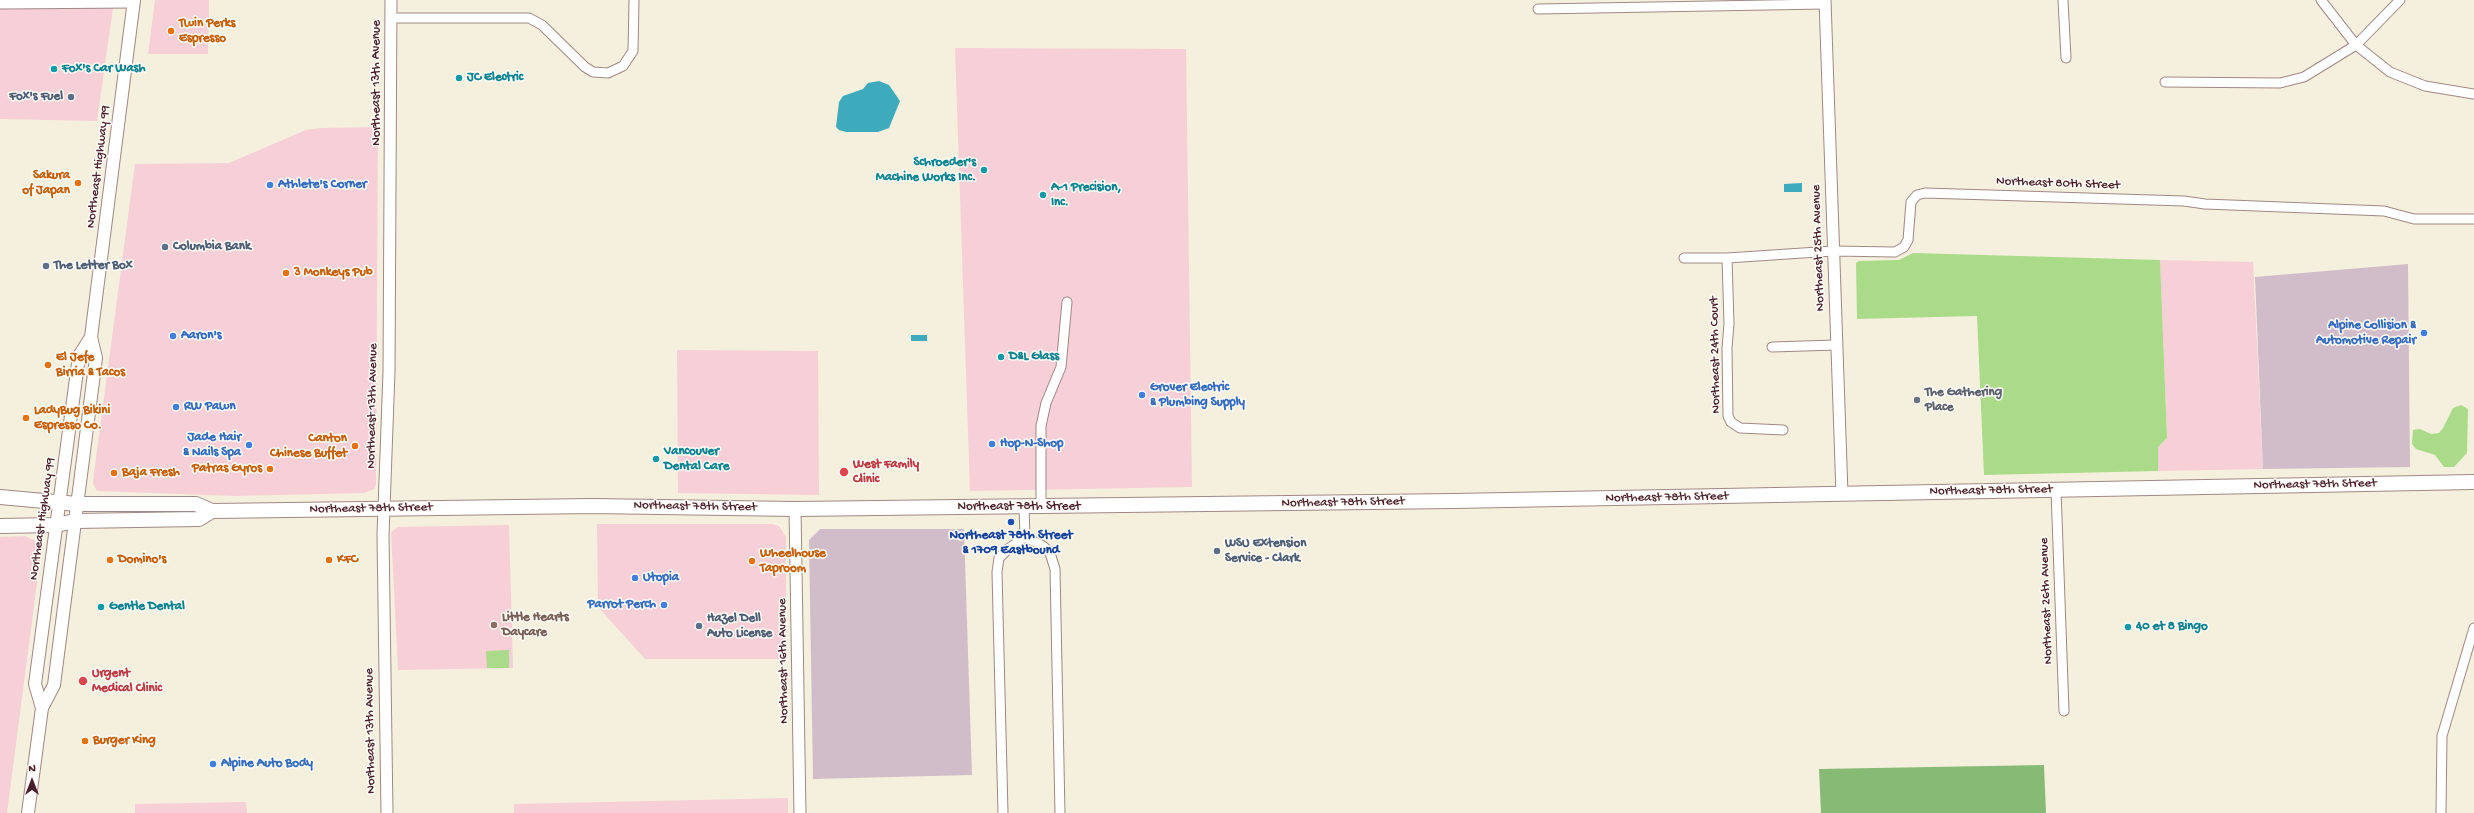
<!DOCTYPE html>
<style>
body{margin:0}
#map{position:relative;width:2474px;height:813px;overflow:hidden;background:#f5f0dd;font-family:"Gochi Hand",sans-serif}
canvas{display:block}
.north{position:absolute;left:12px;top:761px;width:40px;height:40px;-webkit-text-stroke:3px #fdfcf7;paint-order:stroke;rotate:0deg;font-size:11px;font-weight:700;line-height:16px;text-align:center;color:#4a1f2b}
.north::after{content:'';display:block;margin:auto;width:14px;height:18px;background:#4a1f2b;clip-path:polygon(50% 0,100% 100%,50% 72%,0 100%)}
</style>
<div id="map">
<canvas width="2474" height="813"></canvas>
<div class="north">N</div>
</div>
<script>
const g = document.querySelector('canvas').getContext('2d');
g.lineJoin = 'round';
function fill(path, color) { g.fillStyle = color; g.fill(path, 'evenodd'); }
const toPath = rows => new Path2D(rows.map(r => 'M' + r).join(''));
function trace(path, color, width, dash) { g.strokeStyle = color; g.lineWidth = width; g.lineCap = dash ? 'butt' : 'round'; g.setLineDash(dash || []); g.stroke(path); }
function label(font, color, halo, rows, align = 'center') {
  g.font = font + ' "Gochi Hand",sans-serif'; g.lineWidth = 3; g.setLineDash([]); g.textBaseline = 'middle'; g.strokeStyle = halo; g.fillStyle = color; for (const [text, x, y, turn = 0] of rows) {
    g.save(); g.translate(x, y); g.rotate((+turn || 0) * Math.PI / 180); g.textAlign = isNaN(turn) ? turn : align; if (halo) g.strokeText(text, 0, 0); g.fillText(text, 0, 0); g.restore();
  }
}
fill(toPath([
 [155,0,209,0,208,54,148,54],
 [0,8,113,8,97,121,0,119],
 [955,48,1186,49,1192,487,970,491],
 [378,127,376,485,374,489,364,493,235,496,97,491,93,484,94,473,135,164,229,163,306,130,322,128],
 [2160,260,2253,262,2263,469,2158,471,2158,447,2167,438],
 [677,350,818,351,819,495,678,493],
 [597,524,773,524,779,526,786,537,786,659,645,659,598,607],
 [509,525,513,668,398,670,391,532,398,527],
 [25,536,34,540,38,546,40,560,7,813,0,813,0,537],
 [788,798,788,813,514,813,514,804],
 [246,802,247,813,135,813,135,804]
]), '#f6cfd7');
fill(toPath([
 [2408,264,2410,467,2263,469,2255,277],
 [820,529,964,529,972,775,813,779,809,540]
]), '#d1bdc9');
fill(toPath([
 [1913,253,2160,260,2167,438,2158,447,2158,471,1984,475,1977,316,1857,319,1856,263,1859,261,1899,260],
 [2461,405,2468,409,2467,453,2454,467,2444,467,2435,455,2416,449,2412,444,2413,430,2420,429,2431,434,2439,433,2443,428,2453,408],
 [509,650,509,668,487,668,486,651]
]), '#aadb89');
fill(toPath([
 [2044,765,2046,813,1821,813,1819,769]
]), '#87bb75');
fill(toPath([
 [879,81,889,85,900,101,889,128,878,132,846,132,839,130,836,127,839,102,843,96,863,89,868,83],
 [1802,183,1802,192,1784,192,1784,184],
 [911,335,927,335,927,341,911,341]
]), '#3eabbd');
const minor = toPath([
 [2063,0,2066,58],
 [2321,0,2356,45,2390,72,2425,86,2474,94],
 [0,4,134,3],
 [1538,9,1825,4],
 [391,18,529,18,542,25,585,67,593,72,608,73,623,66,633,51,634,0],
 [2165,82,2280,83,2304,77,2356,45,2400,0],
 [1684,258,1727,258,1833,251,1895,252,1904,247,1908,240,1911,202,1917,195,1925,193,2184,201,2205,204,2384,211,2414,219,2474,219],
 [1727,258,1729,324,1727,348,1728,416,1731,422,1740,428,1783,430],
 [1772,347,1836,345],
 [2056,490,2064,711],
 [1041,506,1041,426,1046,403,1061,367,1067,302],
 [1025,537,1043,546,1050,553,1055,569,1060,813],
 [1003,813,997,572,999,558,1008,549,1025,537,1024,507],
 [2441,813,2442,736,2474,628]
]);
const tertiary = toPath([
 [1825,0,1842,494],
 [795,509,800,813],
 [387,813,383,535,389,372,391,0]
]);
const secondary = toPath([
 [42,708,35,684,79,356,91,337],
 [28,813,42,708,54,685,96,358,91,337,134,0]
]);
const primary = toPath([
 [0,497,77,504,196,504,212,511,592,506,795,509,1453,501,2474,482],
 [0,526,56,525,75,521,199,519,212,511]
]);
trace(minor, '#a08884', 11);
trace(tertiary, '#a08884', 13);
trace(secondary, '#a08884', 14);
trace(primary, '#a08884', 16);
trace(minor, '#fff', 9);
trace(tertiary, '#fff', 11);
trace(secondary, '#fff', 12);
trace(primary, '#fff', 14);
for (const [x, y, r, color] of [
 [171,31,4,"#e8710a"],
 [54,69,4,"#0f9aa8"],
 [459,78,4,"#0f9aa8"],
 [71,97,4,"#5c6f8a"],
 [984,170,4,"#0f9aa8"],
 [78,183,4,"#e8710a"],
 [270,185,4,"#3f7fe0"],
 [1043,195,4,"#0f9aa8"],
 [165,247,4,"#5c6f8a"],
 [46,266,4,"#5c6f8a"],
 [286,273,4,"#e8710a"],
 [2424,333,4,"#3f7fe0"],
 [173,336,4,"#3f7fe0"],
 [1001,357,4,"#0f9aa8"],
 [48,365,4,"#e8710a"],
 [1142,395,4,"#3f7fe0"],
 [1917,400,4,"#6b7280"],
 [176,407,4,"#3f7fe0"],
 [26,418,4,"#e8710a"],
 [992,444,4,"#3f7fe0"],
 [249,445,4,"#3f7fe0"],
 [355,446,4,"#e8710a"],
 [656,459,4,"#0f9aa8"],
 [270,469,4,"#e8710a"],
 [844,472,5,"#e0444e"],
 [114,473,4,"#e8710a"],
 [1011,522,4,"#1a4fb4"],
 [1217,551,4,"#5c6f8a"],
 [110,560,4,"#e8710a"],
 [329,560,4,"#e8710a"],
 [752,561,4,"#e8710a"],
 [635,578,4,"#3f7fe0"],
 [664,605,4,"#3f7fe0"],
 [101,607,4,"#0f9aa8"],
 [494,625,4,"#8d6e63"],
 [699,626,4,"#5c6f8a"],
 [2128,627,4,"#0f9aa8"],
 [83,681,5,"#e0444e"],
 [85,741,4,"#e8710a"],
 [213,764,4,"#3f7fe0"]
]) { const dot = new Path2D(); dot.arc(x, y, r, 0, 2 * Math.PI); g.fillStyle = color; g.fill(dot); trace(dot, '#fdfcf7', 1.5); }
label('bold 13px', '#c56008', '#fdfcf7', [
 ["Twin Perks",179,24],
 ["Espresso",179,39],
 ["Sakura",70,176,"right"],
 ["of Japan",70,191,"right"],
 ["3 Monkeys Pub",294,273],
 ["El Jefe",56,358],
 ["Birria & Tacos",56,373],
 ["LadyBug Bikini",34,411],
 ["Espresso Co.",34,426],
 ["Canton",347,439,"right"],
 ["Chinese Buffet",347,454,"right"],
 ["Patras Gyros",262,469,"right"],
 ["Baja Fresh",122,473],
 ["Wheelhouse",760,554],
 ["Taproom",760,569],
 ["Domino's",118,560],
 ["KFC",337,560],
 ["Burger King",93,741]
], 'left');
label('bold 13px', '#0d838f', '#fdfcf7', [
 ["Fox's Car Wash",62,69],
 ["JC Electric",467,78],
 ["Schroeder's",976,163,"right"],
 ["Machine Works Inc.",976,178,"right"],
 ["A-1 Precision,",1051,188],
 ["Inc.",1051,203],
 ["D&L Glass",1009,357],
 ["Vancouver",664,452],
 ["Dental Care",664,467],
 ["Gentle Dental",109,607],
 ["40 et 8 Bingo",2136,627]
], 'left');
label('13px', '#4a1f2b', '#fdfcf7', [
 ["Northeast 13th Avenue",377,83,-90],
 ["Northeast Highway 99",99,167,-83],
 ["Northeast 80th Street",2058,184,2],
 ["Northeast 25th Avenue",1819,248,-92],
 ["Northeast 24th Court",1716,355,-91],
 ["Northeast 13th Avenue",373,406,-89],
 ["Northeast 78th Street",2315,485,-1],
 ["Northeast 78th Street",1991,491,-1],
 ["Northeast 78th Street",1667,498,-1],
 ["Northeast 78th Street",1343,503,-1],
 ["Northeast 78th Street",695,507,1],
 ["Northeast 78th Street",1019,507],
 ["Northeast 78th Street",371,509,-1],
 ["Northeast Highway 99",43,519,-82],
 ["Northeast 26th Avenue",2047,601,-92],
 ["Northeast 16th Avenue",784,661,-91],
 ["Northeast 13th Avenue",371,731,-91]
]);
label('bold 13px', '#4e5e75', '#fdfcf7', [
 ["Fox's Fuel",63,97,"right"],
 ["Columbia Bank",173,247],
 ["The Letter Box",54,266],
 ["WSU Extension",1225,544],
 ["Service - Clark",1225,559],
 ["Hazel Dell",707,619],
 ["Auto License",707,634]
], 'left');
label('bold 13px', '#366cbe', '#fdfcf7', [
 ["Athlete's Corner",278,185],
 ["Alpine Collision &",2416,326,"right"],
 ["Automotive Repair",2416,341,"right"],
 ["Aaron's",181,336],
 ["Grover Electric",1150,388],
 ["& Plumbing Supply",1150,403],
 ["RW Pawn",184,407],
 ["Jade Hair",241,438,"right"],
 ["& Nails Spa",241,453,"right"],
 ["Hop-N-Shop",1000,444],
 ["Utopia",643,578],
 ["Parrot Perch",656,605,"right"],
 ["Alpine Auto Body",221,764]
], 'left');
label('bold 13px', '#5b616d', '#fdfcf7', [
 ["The Gathering",1925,393],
 ["Place",1925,408]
], 'left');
label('bold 13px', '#be3a42', '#fdfcf7', [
 ["West Family",853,465],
 ["Clinic",853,480],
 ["Urgent",92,674],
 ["Medical Clinic",92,689]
], 'left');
label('bold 13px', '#164399', '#fdfcf7', [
 ["Northeast 78th Street",1011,536],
 ["& 1709 Eastbound",1011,551]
]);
label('bold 13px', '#785e54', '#fdfcf7', [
 ["Little Hearts",502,618],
 ["Daycare",502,633]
], 'left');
</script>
